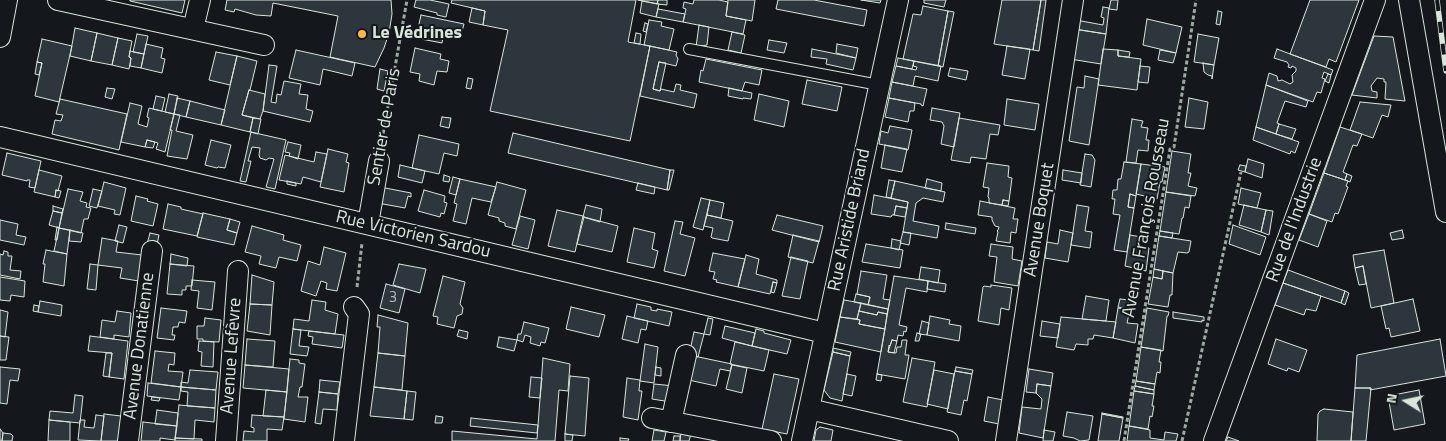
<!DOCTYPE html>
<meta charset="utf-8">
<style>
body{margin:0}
#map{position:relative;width:1446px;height:441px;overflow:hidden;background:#14181c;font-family:"Titillium Web",sans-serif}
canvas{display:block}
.north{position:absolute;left:1381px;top:376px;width:50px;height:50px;-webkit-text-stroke:4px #14181c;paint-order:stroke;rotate:280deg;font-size:14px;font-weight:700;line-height:20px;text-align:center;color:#d8e6dc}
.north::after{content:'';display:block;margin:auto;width:18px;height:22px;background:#d8e6dc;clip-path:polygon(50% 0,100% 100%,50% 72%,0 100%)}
</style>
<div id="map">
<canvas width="1446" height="441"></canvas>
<div class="north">N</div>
</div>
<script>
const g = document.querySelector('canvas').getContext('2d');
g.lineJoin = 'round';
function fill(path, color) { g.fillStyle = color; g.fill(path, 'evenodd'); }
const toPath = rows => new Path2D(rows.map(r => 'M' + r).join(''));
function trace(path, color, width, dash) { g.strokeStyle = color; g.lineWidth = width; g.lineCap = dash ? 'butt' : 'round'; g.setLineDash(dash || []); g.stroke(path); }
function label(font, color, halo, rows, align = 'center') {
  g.font = font + ' "Titillium Web",sans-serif'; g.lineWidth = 4; g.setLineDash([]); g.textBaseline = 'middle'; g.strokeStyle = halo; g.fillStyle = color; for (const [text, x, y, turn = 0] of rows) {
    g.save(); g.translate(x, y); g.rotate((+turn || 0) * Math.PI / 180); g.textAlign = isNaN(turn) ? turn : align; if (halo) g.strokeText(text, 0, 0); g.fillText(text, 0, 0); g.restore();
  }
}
const building = toPath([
 [130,0,185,0,182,13,130,1,130,0],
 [227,0,391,0,392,14,389,33,384,48,375,67,330,57,338,16,273,3,271,16,256,15,235,9,234,12,225,10,227,0],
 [416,0,430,0,449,4,446,17,437,15,437,13,414,7,416,0],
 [452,0,636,0,628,42,650,46,630,141,490,111,508,30,483,25,485,11,451,3,452,0],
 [638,0,658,0,657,4,638,0],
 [658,0,667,0,667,5,657,4,658,0],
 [694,0,719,0,728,2,726,16,746,20,743,34,683,22,686,9,683,8,684,2,693,4,694,0],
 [728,0,755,0,752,21,726,16,728,0],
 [778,0,814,0,867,10,864,26,776,9,778,0],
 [861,0,881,0,880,3,861,0],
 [924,0,946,0,944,7,924,3,924,0],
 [1002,0,1041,0,1033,50,994,44,1002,0],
 [1041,0,1046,0,1039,51,1033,50,1041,0],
 [1111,0,1118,0,1117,10,1109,9,1111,0],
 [1310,0,1359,0,1336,62,1329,59,1326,67,1290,54,1310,0],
 [642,1,659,4,656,17,640,13,642,1],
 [923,6,948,11,938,66,903,59,913,14,921,15,923,6],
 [1103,7,1109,8,1106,34,1074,29,1076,20,1103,25,1104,18,1101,17,1103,7],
 [472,8,485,11,483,25,469,22,472,8],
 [658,9,685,14,683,22,656,17,658,9],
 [948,11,954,12,943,67,938,66,948,11],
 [1218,11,1222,12,1220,25,1216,24,1218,11],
 [421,15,464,24,461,35,444,32,442,43,416,38,421,15],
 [1147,19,1182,27,1176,53,1143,45,1147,19],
 [649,20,662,22,661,26,674,29,669,50,644,45,649,20],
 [645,23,648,24,646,32,643,31,645,23],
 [699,25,709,27,707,45,696,47,699,25],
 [75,28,97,33,91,61,70,56,75,28],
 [1074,29,1106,34,1101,64,1070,59,1074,29],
 [732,32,745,35,741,53,728,50,732,32],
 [97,33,118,38,112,65,91,61,97,33],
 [636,33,641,34,640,44,634,43,636,33],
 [137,34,148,36,144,54,133,52,137,34],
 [1198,34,1219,38,1214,65,1194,62,1198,34],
 [1374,36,1393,37,1405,101,1385,99,1386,82,1384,82,1384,79,1377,78,1371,86,1372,91,1377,92,1377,98,1352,95,1374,36],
 [118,38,132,41,129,57,131,58,129,69,112,65,118,38],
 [42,39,72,46,59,102,35,96,42,63,37,62,42,39],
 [769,40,787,43,784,53,767,50,769,40],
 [146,44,163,48,161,58,165,59,162,73,141,68,146,44],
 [837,44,858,48,856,58,836,53,837,44],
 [650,46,677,52,676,55,678,59,676,66,659,62,653,89,660,91,661,89,674,92,676,84,681,85,680,90,697,94,694,108,640,96,650,46],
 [1007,46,1030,49,1025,79,1002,75,1007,46],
 [415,48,441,54,440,59,449,61,447,72,437,71,434,85,419,81,420,74,410,72,415,48],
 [812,49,856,58,853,70,826,64,827,59,811,57,812,49],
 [1103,49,1118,50,1118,56,1141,59,1137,90,1098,85,1103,49],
 [1277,49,1333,70,1331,75,1324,72,1322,78,1325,79,1321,93,1317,92,1313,102,1266,85,1269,73,1277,76,1278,81,1282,80,1290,84,1293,82,1292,75,1296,71,1296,68,1292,66,1291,68,1288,67,1289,65,1287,62,1274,58,1277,49],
 [296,50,355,63,352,76,323,69,320,85,289,78,296,50],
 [1118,50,1130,52,1129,57,1118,56,1118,50],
 [1160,50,1176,53,1173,63,1158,60,1160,50],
 [130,51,144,54,141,68,130,66,131,58,129,57,130,51],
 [216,52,237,56,230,85,209,80,216,52],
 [237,56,257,61,250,90,249,90,242,115,253,118,250,132,221,125,237,56],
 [898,58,914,61,912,69,896,66,898,58],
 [706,59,762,70,759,85,745,82,742,91,699,82,701,70,703,71,706,59],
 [914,61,941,66,938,81,915,76,913,86,892,82,896,66,916,70,917,67,913,66,914,61],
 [37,62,42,63,39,75,35,74,37,62],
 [659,62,666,63,660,91,653,89,659,62],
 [1203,63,1214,65,1212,79,1212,76,1208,75,1204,72,1203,63],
 [269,65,277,66,271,102,276,103,277,94,281,95,284,81,301,84,299,94,308,95,306,109,313,111,310,122,263,111,269,65],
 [1140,66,1150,67,1148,83,1138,82,1140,66],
 [950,68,968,71,966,80,948,76,950,68],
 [380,69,388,71,384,91,377,89,380,69],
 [1328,74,1331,75,1329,83,1325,81,1328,74],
 [1085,76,1099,79,1089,145,1069,141,1077,87,1084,88,1085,76],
 [468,78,473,79,471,89,466,88,468,78],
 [807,80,842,87,837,111,802,104,807,80],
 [892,82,927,89,923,106,921,105,921,104,889,98,892,82],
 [1266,85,1308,101,1306,107,1285,101,1277,123,1279,124,1276,134,1256,127,1266,85],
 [107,88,115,89,112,99,105,97,107,88],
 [729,88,752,93,751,99,743,98,743,99,728,96,729,88],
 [249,90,265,94,263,111,260,119,242,115,249,90],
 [169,94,178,96,174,114,165,112,169,94],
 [759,94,789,101,784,127,754,120,759,94],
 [156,96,165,98,162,111,153,109,156,96],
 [177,98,190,101,186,117,174,114,177,98],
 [889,98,915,103,914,111,910,111,908,122,885,117,889,98],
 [1189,98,1208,102,1204,129,1185,127,1189,98],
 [60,99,127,114,119,150,52,134,55,120,61,121,63,115,56,114,60,99],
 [1007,99,1039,104,1035,130,1004,125,1007,99],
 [190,101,225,110,221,125,186,117,190,101],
 [1360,102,1391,105,1388,117,1382,115,1373,138,1350,130,1360,102],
 [130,103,142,106,138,124,147,127,149,118,147,117,149,108,174,114,165,152,156,149,158,143,147,140,145,147,121,142,130,103],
 [932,108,960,113,954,147,941,144,944,126,942,122,930,120,932,108],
 [174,114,180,115,176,131,193,135,187,159,167,156,172,130,170,130,174,114],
 [442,117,451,118,449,128,440,126,442,117],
 [253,118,261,119,258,134,250,132,253,118],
 [959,118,1000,125,998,135,990,134,986,159,971,157,970,163,951,160,959,118],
 [1132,119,1143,121,1141,127,1148,128,1146,140,1149,140,1148,151,1138,150,1136,163,1126,162,1132,119],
 [1279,124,1296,129,1292,139,1276,134,1279,124],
 [890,126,912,130,908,150,879,144,881,131,888,133,890,126],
 [1256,127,1299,142,1295,153,1291,151,1290,154,1253,140,1256,127],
 [1340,127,1362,134,1357,146,1353,145,1343,172,1347,174,1345,180,1324,173,1340,127],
 [251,132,286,140,275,189,266,187,274,159,269,158,266,160,260,158,259,155,260,148,252,147,248,161,251,161,246,182,240,181,251,132],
 [513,133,670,170,667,190,508,153,513,133],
 [419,135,459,144,457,156,444,153,439,174,412,168,419,135],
 [147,140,155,142,153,148,145,147,147,140],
 [211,140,231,145,225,168,218,167,217,168,205,165,211,140],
 [288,142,301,145,298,159,289,156,290,153,285,152,288,142],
 [885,145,907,149,902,172,881,168,885,145],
 [328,149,348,154,346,162,349,163,344,192,320,187,328,149],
 [1172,151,1191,154,1188,173,1191,173,1188,186,1197,188,1195,196,1166,192,1172,151],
 [316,152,327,154,321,182,303,177,301,184,279,180,285,155,314,162,316,152],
 [7,153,41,161,35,188,29,187,30,180,27,180,27,181,2,175,7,153],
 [1085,154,1092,155,1095,160,1091,187,1080,185,1085,154],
 [1248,159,1264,164,1262,178,1245,172,1248,159],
 [1124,162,1141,164,1136,196,1130,194,1128,207,1134,208,1127,252,1114,250,1120,215,1113,214,1115,199,1112,199,1113,190,1117,190,1118,179,1121,179,1124,162],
 [987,163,1009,166,1008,177,1012,178,1009,201,1003,200,1002,205,989,203,989,198,988,197,989,188,983,187,987,163],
 [1141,164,1165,167,1162,182,1160,182,1157,199,1136,194,1141,164],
 [400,165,425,171,422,183,398,177,400,165],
 [1240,165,1246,166,1245,172,1238,170,1240,165],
 [39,170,62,176,58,191,56,190,55,197,34,192,39,170],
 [670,170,674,170,669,190,667,190,670,170],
 [1063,170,1082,173,1081,183,1062,180,1063,170],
 [1324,173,1348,181,1346,186,1348,187,1338,214,1335,213,1332,222,1309,214,1324,173],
 [1347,174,1352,176,1350,182,1345,180,1347,174],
 [444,175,450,177,449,182,443,181,444,175],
 [453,177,460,179,456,195,449,193,453,177],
 [460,179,496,187,491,202,472,198,466,224,453,221,457,204,454,203,460,179],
 [927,179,942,183,941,191,925,188,927,179],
 [889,180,895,181,891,198,886,197,889,180],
 [287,181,296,183,296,186,287,184,287,181],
 [895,181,945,192,943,202,923,198,916,203,913,221,939,226,937,238,903,232,908,202,891,198,895,181],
 [104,182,126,188,120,215,114,214,115,210,98,206,104,182],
 [497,182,526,190,516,229,505,226,505,223,499,221,499,218,488,215,497,182],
 [638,183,655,187,654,194,636,190,638,183],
 [375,186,411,193,411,197,408,196,405,208,372,202,375,186],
 [1241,188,1261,193,1257,208,1238,204,1241,188],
 [68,189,83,192,80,201,87,203,86,207,91,208,88,219,84,219,81,233,59,228,68,189],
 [93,189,102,191,97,208,89,206,93,189],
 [56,190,61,191,59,198,55,197,56,190],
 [424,190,445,196,444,202,447,203,444,214,441,213,440,217,418,211,424,190],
 [1166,192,1191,196,1189,208,1185,207,1183,218,1182,218,1179,234,1160,231,1166,192],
 [1130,194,1136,196,1134,208,1128,207,1130,194],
 [874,195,908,202,907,208,896,206,894,215,892,215,891,217,871,214,874,195],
 [136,196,148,199,147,201,158,204,153,226,131,221,136,196],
 [701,198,710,200,703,230,693,227,701,198],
 [710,200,724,203,721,218,707,215,710,200],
 [1003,200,1009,201,1008,206,1002,205,1003,200],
 [980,201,1015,208,1013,219,1018,219,1016,233,1011,232,1010,243,996,241,998,232,997,231,998,230,999,227,995,226,992,220,992,217,978,215,980,201],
 [168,204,181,207,181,209,203,214,197,236,163,229,168,204],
 [586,205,602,209,600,222,583,217,586,205],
 [1077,205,1089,207,1085,231,1092,232,1090,248,1071,245,1077,205],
 [1244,205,1266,210,1261,232,1239,225,1244,205],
 [53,206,63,209,62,213,53,211,53,206],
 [896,206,907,208,905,217,894,215,896,206],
 [557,210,583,216,575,252,548,246,557,210],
 [1266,210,1273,211,1269,235,1261,232,1266,210],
 [53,211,62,213,59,228,49,225,53,211],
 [203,213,230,219,227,230,237,233,234,245,197,237,203,213],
 [1309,214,1327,221,1318,247,1299,240,1309,214],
 [707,215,733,221,728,241,712,238,711,237,713,228,704,226,707,215],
 [777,215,823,226,819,242,772,230,777,215],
 [520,216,535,220,528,249,512,245,520,216],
 [584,217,618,226,612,252,577,244,584,217],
 [230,219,240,222,237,233,227,230,230,219],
 [0,220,18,224,16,235,26,237,24,245,0,240,0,220],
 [675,221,683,222,680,234,695,238,685,276,664,271,675,221],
 [946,223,976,228,975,234,945,229,946,223],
 [119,225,127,227,123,243,115,241,119,225],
 [1233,225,1266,237,1260,255,1229,244,1233,225],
 [252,226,284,235,283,240,301,245,297,261,279,257,276,268,259,264,261,256,245,252,252,226],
 [57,227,59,228,57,240,55,240,57,227],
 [59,228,70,230,67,254,54,251,59,228],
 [634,228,655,233,652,249,658,251,654,268,627,262,634,228],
 [70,230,83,233,81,242,69,241,70,230],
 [1060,230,1073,233,1068,262,1045,258,1047,242,1058,244,1060,230],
 [1402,230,1404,238,1392,240,1390,233,1402,230],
 [1160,231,1173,233,1172,238,1159,236,1160,231],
 [903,232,911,233,909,245,900,243,903,232],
 [150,233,159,235,156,250,146,248,150,233],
 [793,235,819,241,813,263,788,257,793,235],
 [1130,235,1141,237,1140,247,1149,248,1146,271,1125,266,1130,235],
 [1159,236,1191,241,1189,252,1187,253,1178,252,1173,273,1154,269,1159,236],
 [102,238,118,241,116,252,142,255,139,281,120,278,122,268,98,265,102,238],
 [892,239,901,241,899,250,891,248,892,239],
 [866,244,903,250,900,268,862,262,866,244],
 [991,244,1013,247,1012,259,1022,261,1018,286,994,282,997,257,989,256,991,244],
 [324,247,346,253,337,291,326,289,327,283,321,281,316,296,301,291,308,261,320,265,324,247],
 [46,250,67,254,64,286,43,282,45,264,43,264,46,250],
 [1384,250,1394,303,1371,308,1363,266,1355,268,1353,255,1384,250],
 [4,251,8,252,8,256,12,256,10,270,21,271,20,279,0,275,0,254,3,255,4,251],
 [713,253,745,259,738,287,716,282,717,280,713,279,715,272,709,271,713,253],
 [171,254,188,258,187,266,170,264,171,254],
 [746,255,759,259,756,274,777,280,777,283,773,282,770,294,738,287,746,255],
 [791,257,808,261,800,299,782,296,791,257],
 [90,264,98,265,96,290,87,289,90,264],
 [170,264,194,266,192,286,186,286,186,290,182,290,182,295,167,294,170,264],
 [399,264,426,269,420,293,393,285,399,264],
 [1363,266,1366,284,1359,285,1355,268,1363,266],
 [921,267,940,270,938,283,919,279,921,267],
 [1154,269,1163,271,1162,279,1153,277,1154,269],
 [1288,270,1345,291,1341,303,1283,283,1288,270],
 [861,271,887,275,883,299,890,300,888,309,868,305,870,297,857,294,861,271],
 [1163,271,1173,273,1172,295,1170,295,1168,307,1148,304,1153,277,1162,279,1163,271],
 [252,275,274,282,272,305,250,304,252,275],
 [443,276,465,282,460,304,463,308,462,314,457,316,454,328,437,324,438,317,433,316,443,276],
 [894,276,928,281,927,292,906,288,899,325,907,327,906,332,904,331,903,336,898,335,897,341,892,340,890,346,889,345,888,352,896,353,897,347,901,347,902,340,907,340,905,355,909,355,905,379,877,374,894,276],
 [0,277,25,281,24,297,11,295,10,301,0,300,0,277],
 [192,280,215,282,212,310,197,308,199,291,191,290,192,280],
 [928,281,946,284,945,292,927,289,928,281],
 [773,282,777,283,774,293,771,292,773,282],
 [1283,283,1321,296,1316,311,1306,309,1304,315,1275,305,1283,283],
 [386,284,405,289,399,313,380,308,386,284],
 [991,285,1012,288,1009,310,1001,308,999,325,978,321,983,287,984,286,991,287,991,285],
 [1345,291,1349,293,1345,305,1341,303,1345,291],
 [856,294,870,297,868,305,854,302,856,294],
 [1086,296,1109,300,1106,321,1082,319,1086,296],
 [1120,299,1129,300,1128,309,1118,307,1120,299],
 [1413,299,1420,331,1391,337,1389,328,1386,329,1381,306,1413,299],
 [312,300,326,302,325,310,338,314,335,334,293,329,294,319,309,321,312,300],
 [844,300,861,303,857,319,840,317,844,300],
 [40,301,62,305,61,316,38,312,40,301],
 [861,303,888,309,887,314,878,312,877,315,859,311,861,303],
 [250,304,272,305,270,335,247,331,250,304],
 [637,304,651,307,651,310,657,311,657,309,672,312,669,326,634,318,637,304],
 [34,305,39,306,38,312,33,311,34,305],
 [571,307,605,315,599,337,566,329,571,307],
 [161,308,187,311,185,323,179,322,178,327,173,327,172,335,175,335,174,340,157,338,161,308],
 [1118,308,1130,310,1127,323,1138,324,1135,343,1113,338,1118,308],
 [1147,308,1169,312,1168,316,1167,316,1163,351,1141,347,1147,308],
 [0,310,8,312,5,337,0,336,0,310],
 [117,311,131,313,129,337,114,335,114,339,100,337,102,320,115,322,117,311],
 [859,311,877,315,878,312,887,314,885,329,859,324,860,320,857,319,859,311],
 [1173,312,1204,317,1204,321,1202,320,1202,322,1173,318,1173,312],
 [378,315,408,323,405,356,378,353,380,327,377,327,378,315],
 [627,316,648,321,646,330,641,329,638,343,622,339,627,316],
 [930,316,950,320,949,324,961,326,959,341,927,335,930,316],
 [840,317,860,320,859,324,885,329,881,352,835,342,840,317],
 [1061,317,1116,322,1113,338,1094,335,1093,339,1088,339,1088,345,1076,344,1074,350,1056,347,1061,317],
 [205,318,221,320,219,342,203,341,203,339,197,339,197,326,204,326,205,318],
 [708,318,713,319,710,335,704,334,708,318],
 [922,321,929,323,927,335,919,334,922,321],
 [1042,321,1060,324,1058,338,1040,336,1042,321],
 [524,322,549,328,545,343,541,342,540,346,530,343,531,337,525,335,523,342,517,340,518,334,521,334,524,322],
 [725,326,755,333,752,346,722,338,725,326],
 [293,329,301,330,299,346,309,347,307,356,290,354,293,329],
 [756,329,764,331,764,333,791,340,787,354,752,346,756,329],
 [459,330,468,332,467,339,457,336,459,330],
 [309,331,344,335,342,348,312,344,313,337,308,336,309,331],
 [694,332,704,334,698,357,689,355,694,332],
 [917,333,921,334,919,341,915,341,917,333],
 [0,336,9,337,6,360,0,360,0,336],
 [90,336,128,341,124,379,109,377,112,353,88,351,90,336],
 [499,337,517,340,514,351,497,347,499,337],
 [247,339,275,341,273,367,245,365,247,339],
 [1276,339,1307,350,1299,372,1288,368,1287,371,1268,364,1276,339],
 [1440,339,1446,376,1370,390,1371,388,1355,388,1357,355,1440,339],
 [892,340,897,341,894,353,888,352,892,340],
 [199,341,214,342,213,367,201,366,202,352,198,351,199,341],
 [735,342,769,350,764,371,730,364,735,342],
 [645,344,658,347,654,383,640,381,645,344],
 [1141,347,1161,350,1159,362,1161,362,1160,373,1157,372,1155,384,1136,381,1141,347],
 [833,348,851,352,850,356,833,352,833,348],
 [155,351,175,353,174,365,169,364,168,371,183,372,181,387,151,383,155,351],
 [833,352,850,356,842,401,830,398,824,390,833,352],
 [106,353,112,353,109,377,103,376,106,353],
 [378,353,405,356,402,390,374,387,378,353],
 [689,355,732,364,730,371,720,369,716,386,684,379,689,355],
 [543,358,570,364,568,391,559,390,555,441,452,441,452,431,537,439,543,358],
 [912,358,935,362,927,407,903,402,912,358],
 [290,359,299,360,299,363,305,364,302,387,300,387,298,397,308,397,305,422,284,419,290,359],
 [245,365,289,369,287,392,243,388,245,365],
 [732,365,747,368,742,393,726,389,732,365],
 [0,367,20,369,18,381,10,380,7,404,0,403,0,367],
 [656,367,661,368,661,376,655,375,656,367],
 [956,367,973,370,972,374,955,371,956,367],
 [1029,369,1053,373,1051,386,1037,384,1036,393,1026,392,1029,369],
 [190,370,218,372,216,390,181,387,181,382,188,383,190,370],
 [934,370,954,374,948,409,927,404,934,370],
 [955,371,972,374,967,401,964,400,961,415,947,412,955,371],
 [774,374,799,379,787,434,762,429,774,374],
 [847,374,856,376,852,396,843,394,847,374],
 [877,374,882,375,881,381,876,380,877,374],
 [570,376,589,378,585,436,565,434,570,376],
 [531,377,542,378,540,398,529,397,531,377],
 [627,378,640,380,639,391,642,391,638,420,623,417,627,378],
 [320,380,340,382,338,394,319,392,320,380],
 [1136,381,1155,384,1154,390,1135,386,1136,381],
 [148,383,181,387,179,400,147,396,148,383],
 [654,384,674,386,671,402,652,399,654,384],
 [1037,384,1051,386,1043,438,1019,433,1022,407,1041,409,1042,399,1036,393,1037,384],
 [1135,386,1154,390,1154,394,1134,391,1135,386],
 [181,387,216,390,215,408,187,406,188,392,181,391,181,387],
 [374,387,407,391,404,419,370,416,374,387],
 [1355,388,1371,388,1366,441,1351,441,1355,388],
 [266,390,287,392,284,417,263,416,266,390],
 [1419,390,1425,424,1394,430,1388,396,1419,390],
 [407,391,416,392,413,420,404,419,407,391],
 [1134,391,1154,394,1152,406,1154,406,1152,417,1150,416,1148,429,1129,426,1134,391],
 [319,392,338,394,337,410,323,409,321,424,315,423,319,392],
 [75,395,83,396,80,423,49,420,50,411,73,413,75,395],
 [152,397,160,398,159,401,151,400,152,397],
 [988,397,1008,401,1004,425,984,421,988,397],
 [179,405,215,408,214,422,195,420,194,439,175,438,179,405],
 [1324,409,1353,412,1351,441,1317,441,1318,414,1320,411,1324,409],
 [157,410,178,413,177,426,155,424,157,410],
 [1067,412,1093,416,1089,440,1080,441,1074,438,1063,436,1067,412],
 [1102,413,1123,417,1123,418,1102,414,1102,413],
 [104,414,121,416,118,441,101,441,104,414],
 [1102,414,1123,418,1119,441,1098,441,1102,414],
 [96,415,104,416,101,441,78,440,80,420,85,420,84,427,94,428,96,415],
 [252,415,284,417,282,430,267,429,267,441,243,441,244,431,254,432,254,428,251,427,252,415],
 [436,416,443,417,442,423,435,423,436,416],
 [471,418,538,425,537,433,470,426,471,418],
 [49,420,70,422,70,441,48,441,49,420],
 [143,422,177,426,175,440,160,438,160,441,141,441,143,422],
 [1129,426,1150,430,1150,438,1164,440,1165,432,1178,434,1176,441,1127,441,1129,426],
 [820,427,833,430,831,441,814,441,816,430,820,427],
 [0,429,3,433,2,441,0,441,0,429],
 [654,430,666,432,664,441,652,441,654,430],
 [1044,430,1055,432,1053,441,1043,441,1044,430],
 [681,432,691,434,689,441,680,441,681,432],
 [3,433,11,434,13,436,12,441,2,441,3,433],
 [565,434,573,435,572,441,565,441,565,434],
 [674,436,680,436,680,441,673,441,674,436],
 [1228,437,1239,441,1226,441,1228,437],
 [175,438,202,439,202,441,175,441,175,438],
 [620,438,629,439,628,441,620,441,620,438]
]);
fill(building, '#2c363c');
trace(building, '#d8e6dc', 1);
const lane = toPath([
 [689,49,879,85]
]);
const street = toPath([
 [58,0,264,45],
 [1409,0,1446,212],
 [193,29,200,0],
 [0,37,7,0],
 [0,137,825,333],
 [368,224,379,161],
 [809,409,948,441],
 [652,418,771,441],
 [671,422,686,355],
 [128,441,152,251],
 [226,441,238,271],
 [344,441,359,314,354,307],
 [802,441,898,0],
 [1006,441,1073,0],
 [1214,441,1375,0]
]);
trace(lane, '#d8e6dc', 12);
trace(street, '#d8e6dc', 22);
trace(toPath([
 [382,140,407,0],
 [357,287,362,243],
 [1124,441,1170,149,1174,147,1196,0],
 [1182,441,1241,172]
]), '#9da8a2', 3, [4, 2.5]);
trace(lane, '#14181c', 10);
trace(street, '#14181c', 20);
const rail = toPath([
 [1437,0,1446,71]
]);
trace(rail, '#d8e6dc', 5.5);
trace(rail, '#14181c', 4, [11]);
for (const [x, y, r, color] of [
 [362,34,5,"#ffb74d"]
]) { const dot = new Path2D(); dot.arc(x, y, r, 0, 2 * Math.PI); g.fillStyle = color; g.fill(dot); trace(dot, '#14181c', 2); }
label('15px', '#adbab4', null, [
 ["3",393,298]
]);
label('bold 18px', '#d8e6dc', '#14181c', [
 ["Le Védrines",372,34]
], 'left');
label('18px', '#d8e6dc', '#14181c', [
 ["Sentier de Paris",385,127,-80],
 ["Avenue François Rousseau",1147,218,-80],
 ["Rue Aristide Briand",850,220,-78],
 ["Avenue Boquet",1040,220,-81],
 ["Rue de l'Industrie",1295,220,-70],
 ["Rue Victorien Sardou",413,235,13],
 ["Avenue Donatienne",140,346,-83],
 ["Avenue Lefèvre",232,356,-86]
]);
</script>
